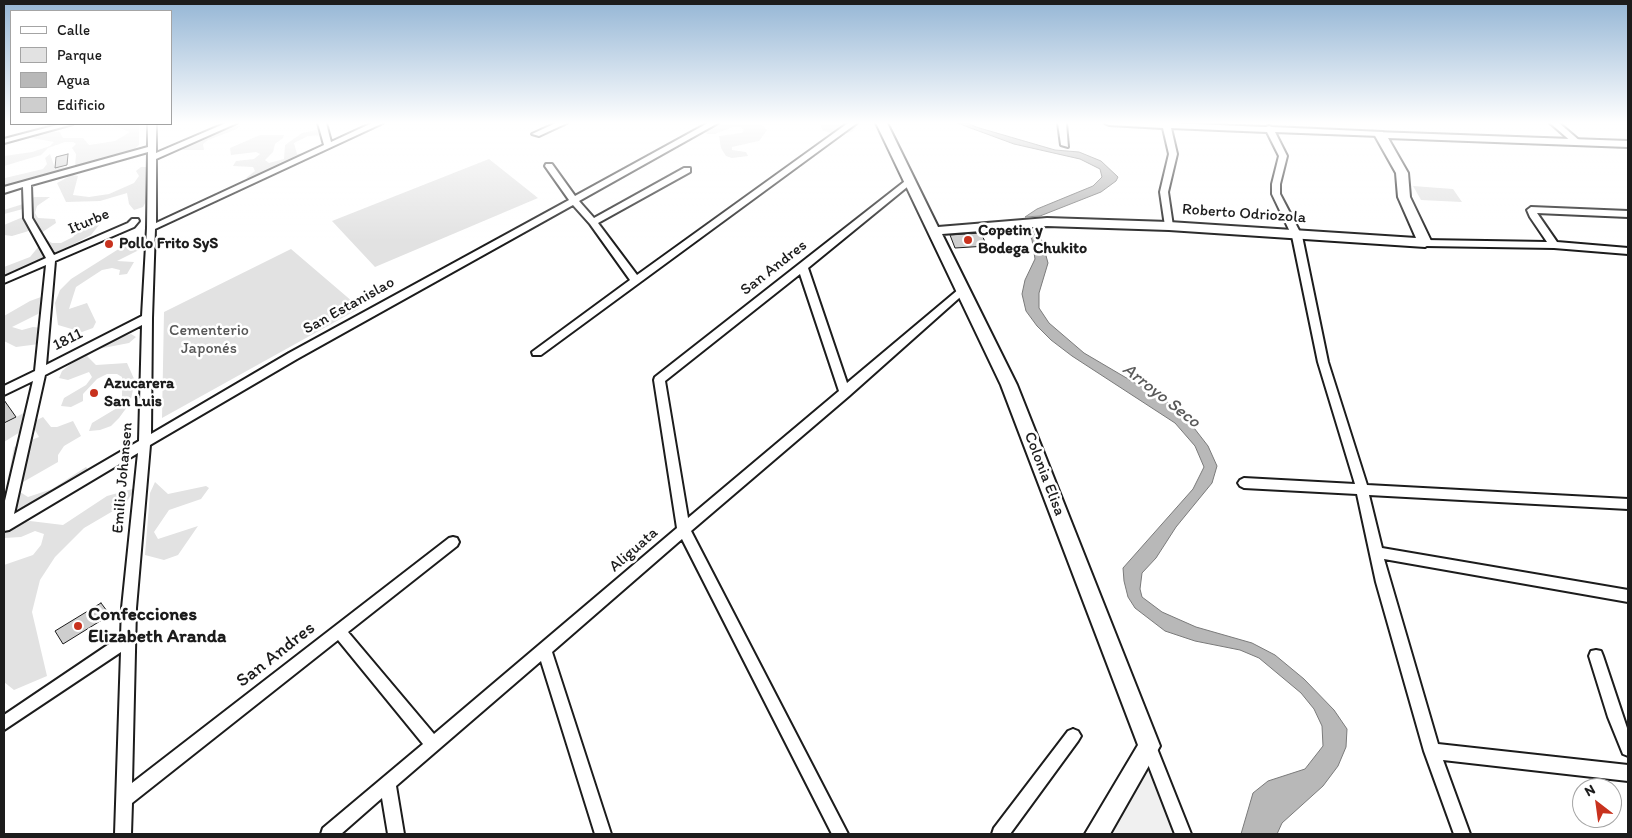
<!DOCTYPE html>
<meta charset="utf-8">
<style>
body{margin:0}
#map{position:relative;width:1632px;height:838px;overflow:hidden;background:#fff;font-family:Itim,sans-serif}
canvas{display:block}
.frame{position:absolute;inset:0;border:5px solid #1c1c1c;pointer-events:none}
.legend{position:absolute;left:10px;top:10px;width:162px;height:115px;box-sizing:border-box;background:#fff;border:1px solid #a4a4a4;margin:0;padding:6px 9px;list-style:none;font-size:15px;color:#1c1c1c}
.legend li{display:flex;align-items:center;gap:10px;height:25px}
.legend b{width:25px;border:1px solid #a4a4a4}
.north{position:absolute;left:1572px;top:778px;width:50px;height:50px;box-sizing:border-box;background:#fff;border:1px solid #a4a4a4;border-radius:50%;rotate:330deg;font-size:14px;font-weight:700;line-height:20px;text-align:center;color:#1c1c1c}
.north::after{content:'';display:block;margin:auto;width:18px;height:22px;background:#c8321e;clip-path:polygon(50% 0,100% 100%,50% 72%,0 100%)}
</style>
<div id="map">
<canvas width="1632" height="838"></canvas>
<div class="frame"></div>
<ul class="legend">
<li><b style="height:6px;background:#fff"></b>Calle</li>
<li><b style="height:14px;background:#e2e2e2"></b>Parque</li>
<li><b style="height:14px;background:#b8b8b8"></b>Agua</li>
<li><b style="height:14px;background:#cecece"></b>Edificio</li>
</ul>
<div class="north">N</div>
</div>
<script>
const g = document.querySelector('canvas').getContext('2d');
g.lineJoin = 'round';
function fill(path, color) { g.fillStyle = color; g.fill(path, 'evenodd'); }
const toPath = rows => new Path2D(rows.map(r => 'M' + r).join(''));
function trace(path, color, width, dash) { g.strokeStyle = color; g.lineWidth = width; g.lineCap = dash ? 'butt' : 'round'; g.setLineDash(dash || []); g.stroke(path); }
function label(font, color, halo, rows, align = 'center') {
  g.font = font + ' Itim,sans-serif'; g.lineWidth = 5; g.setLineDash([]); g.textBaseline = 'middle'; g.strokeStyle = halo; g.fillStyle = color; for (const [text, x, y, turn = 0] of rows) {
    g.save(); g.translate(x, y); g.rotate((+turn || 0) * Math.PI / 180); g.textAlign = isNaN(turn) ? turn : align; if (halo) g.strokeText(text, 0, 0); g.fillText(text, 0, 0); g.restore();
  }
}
fill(toPath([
 [1148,757,1179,834,1103,834]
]), '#f0f0f0');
fill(toPath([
 [716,123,760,123,767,130,759,141,732,147,732,150,746,152,748,156,732,158,726,156,721,148,719,136,742,133,744,130,741,127,733,127,715,134,707,134,706,131,708,128],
 [859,123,852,132,837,134,823,131,820,124],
 [96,124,139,124,139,145,129,154,80,169,75,167,76,154,72,148,76,144,73,142,65,142,48,148,41,155,4,166,4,156,32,152,50,146,54,142,32,138,47,131,60,132,63,138,83,138,89,145,115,141,130,132,114,126],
 [240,125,237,129,208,140,203,144,204,150,182,150,189,144,225,128],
 [326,128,329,131,323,135,308,136,294,143,297,154,305,153,309,155,254,178,246,178,255,171,253,167,233,166,236,161,254,159,260,154,256,152,231,155,230,148,260,135,284,135,283,138,275,144,273,152,265,160,269,163,284,159,285,145,302,133],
 [50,154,55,168,68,167,70,170,36,183,4,187,5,178,43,169,47,164,45,158],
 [489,159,538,198,375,267,332,221],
 [141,167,149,167,151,172,146,181,148,198,143,207,134,210,129,204,127,193,100,201,66,202,57,183,72,175,78,176,73,195,89,197,109,194,134,183,139,176,136,171],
 [1413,186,1453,189,1462,202,1421,200],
 [34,197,50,197,37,206,35,213,38,218,55,219,56,223,41,233,42,237,52,243,61,243,73,237,81,227,99,225,91,235,17,274,4,279,4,267,30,257,39,246,32,230,12,236,4,235,4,225,23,217,26,212,23,209,4,214,4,210,23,204],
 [149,236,150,240,143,248,117,261,134,262,127,274,119,275,120,270,112,268,102,270,76,287,69,309,87,303,96,322,93,328,82,332,58,325,55,303,60,290,71,279,125,245],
 [291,249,360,308,162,418,164,312],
 [41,297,47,300,42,312,12,327,22,330,33,327,42,328,39,344,16,347,4,341,4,316,30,301],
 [131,334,136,337,129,343,98,349,87,356,96,365,127,363,135,381,130,403,119,418,111,426,100,430,89,431,92,423,122,405,122,377,117,374,107,374,97,379,83,394,83,401,71,407,61,406,64,398,86,385,92,377,89,372,68,380,59,378,62,371,94,345],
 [27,411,25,429,4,442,4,424],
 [43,417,51,427,57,427,73,421,81,436,64,446,58,455,58,462,23,482,20,492,28,497,52,489,86,467,90,472,47,500,17,509,9,506,6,488,14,447,39,437,31,423],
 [155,482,168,494,206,486,209,488,201,499,169,510,154,532,158,539,198,526,178,555,164,560,145,555,150,493],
 [136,488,125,504,84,528,55,557,40,580,32,612,47,676,14,690,4,682,4,565,33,555,41,545,44,534,35,531,21,537,4,538,4,527,30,521,63,525,107,496]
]), '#e2e2e2');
const water = toPath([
 [957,123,968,123,976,127,1055,150,1079,152,1101,161,1118,177,1116,181,1101,192,1040,216,1025,217,1037,209,1093,186,1102,177,1100,169,1080,159,1014,144,957,123],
 [1038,227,1048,263,1039,293,1039,308,1049,323,1084,353,1169,403,1184,415,1208,446,1217,466,1212,483,1176,527,1156,558,1142,573,1140,589,1142,597,1162,612,1196,627,1252,643,1275,655,1304,679,1334,710,1347,729,1346,747,1338,766,1323,786,1282,823,1277,834,1241,834,1253,793,1268,781,1305,769,1323,746,1322,726,1314,709,1301,693,1259,658,1240,650,1195,641,1165,631,1135,608,1128,597,1124,581,1123,568,1193,489,1204,467,1195,446,1175,423,1072,356,1051,340,1037,326,1026,311,1022,294,1025,280,1035,259,1032,240,1027,228,1038,227]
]);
fill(water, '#b8b8b8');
trace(water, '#7a7a7a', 1);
const building = toPath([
 [68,154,67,165,55,168,56,157,68,154],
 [981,233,987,246,955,248,950,235,981,233],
 [4,400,16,417,4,423,4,400],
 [101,603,110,615,63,644,55,631,101,603]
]);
fill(building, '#cecece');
trace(building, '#1c1c1c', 1);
const street = toPath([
 [226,123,237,123,156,159,156,223,324,145,318,123,326,123,331,142,372,123,383,123,155,229,152,318,151,434,289,353,569,200,545,166,546,164,552,164,575,196,708,123,718,123,579,201,594,218,684,168,690,168,690,172,598,223,637,275,848,123,857,123,541,355,533,355,532,352,630,280,590,224,573,205,297,359,150,445,136,608,132,783,449,538,453,537,457,538,459,542,457,546,348,632,434,734,677,528,654,380,655,377,909,178,913,181,912,183,808,268,847,383,959,289,962,288,967,291,849,396,691,531,848,834,832,834,682,539,552,652,611,834,595,834,541,661,396,786,404,834,388,834,382,798,341,834,321,834,323,828,423,744,338,640,132,803,131,834,115,834,121,652,4,730,4,715,121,636,122,608,138,453,9,530,4,531,4,505,33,381,4,395,4,386,35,371,46,265,4,283,4,277,46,258,24,218,23,187,4,193,4,187,148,147,148,124,156,124,156,153,226,123],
 [148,152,147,228,142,316,46,365,55,261,134,227,139,221,138,219,132,219,128,223,54,255,32,218,31,185,148,152],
 [800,274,839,391,688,518,665,381,800,274],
 [142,325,139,441,14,514,45,375,142,325],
 [556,123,567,123,539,136,532,134,556,123],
 [1058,123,1066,123,1068,147,1061,145,1058,123],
 [1105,123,1171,123,1266,127,1269,126,1272,127,1383,132,1383,136,1380,136,1275,132,1287,156,1280,184,1280,194,1302,236,1328,362,1367,485,1628,499,1628,509,1369,495,1382,548,1628,590,1628,602,1384,559,1438,744,1628,765,1628,781,1443,760,1470,834,1454,834,1424,751,1376,582,1357,494,1244,488,1240,486,1238,483,1240,480,1244,478,1355,484,1318,362,1292,236,1272,194,1272,184,1279,156,1267,132,1171,128,1177,154,1168,192,1173,226,1169,229,1165,226,1160,192,1169,154,1163,128,1109,125,1105,123],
 [1550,123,1559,123,1580,141,1573,143,1550,123],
 [61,124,73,124,4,143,4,139,61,124],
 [1531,207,1628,211,1628,217,1537,213,1557,242,1628,248,1628,254,1554,248,1425,246,1420,243,1425,240,1547,242,1530,217,1527,210,1531,207],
 [1596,650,1601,651,1603,656,1628,731,1628,756,1623,754,1608,717,1589,656,1591,651,1596,650],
 [1073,729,1078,731,1081,736,1078,741,1010,834,992,834,994,828,1068,731,1073,729],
 [1149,739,1154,741,1191,834,1175,834,1141,746,1144,741,1149,739]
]);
const secondary = toPath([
 [876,123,887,123,938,227,1047,218,1169,222,1416,238,1398,197,1396,173,1374,134,1376,132,1628,141,1628,147,1388,138,1408,173,1410,197,1432,243,1425,247,1169,230,1047,226,942,234,1017,385,1160,746,1110,834,1085,834,1138,745,1001,385,876,123]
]);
trace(street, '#1c1c1c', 4);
trace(secondary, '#1c1c1c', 4);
fill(street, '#fff');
fill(secondary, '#fff');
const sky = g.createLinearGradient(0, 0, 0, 241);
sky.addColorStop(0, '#95b6d5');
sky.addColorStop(0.51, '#fff');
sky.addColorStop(1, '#ffffff00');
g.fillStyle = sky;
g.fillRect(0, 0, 1632, 241);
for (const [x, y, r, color] of [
 [968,240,5,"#c8321e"],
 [109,244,5,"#c8321e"],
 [94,393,5,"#c8321e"],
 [78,626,5,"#c8321e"]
]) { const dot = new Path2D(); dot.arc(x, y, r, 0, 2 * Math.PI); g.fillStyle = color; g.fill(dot); trace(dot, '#fff', 2); }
label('16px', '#1c1c1c', '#fff', [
 ["Roberto Odriozola",1244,214,4],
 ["Iturbe",89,222,-23],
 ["San Andres",774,268,-38],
 ["San Estanislao",349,306,-29],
 ["1811",68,340,-27],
 ["Colonia Elisa",1044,474,69],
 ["Emilio Johansen",123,478,-85],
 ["Aliguata",634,550,-41]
]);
label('bold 16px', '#1c1c1c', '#fff', [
 ["Copetin y",978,231],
 ["Bodega Chukito",978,249],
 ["Pollo Frito SyS",119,244],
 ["Azucarera",104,384],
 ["San Luis",104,402]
], 'left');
label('16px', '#575757', '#fff', [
 ["Cementerio",209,331],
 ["Japonés",209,349]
]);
label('italic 18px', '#5a5a5a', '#fff', [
 ["Arroyo Seco",1161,396,38]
]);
label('bold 19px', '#1c1c1c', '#fff', [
 ["Confecciones",88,615],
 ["Elizabeth Aranda",88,637]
], 'left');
label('19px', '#1c1c1c', '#fff', [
 ["San Andres",276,655,-38]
]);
</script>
